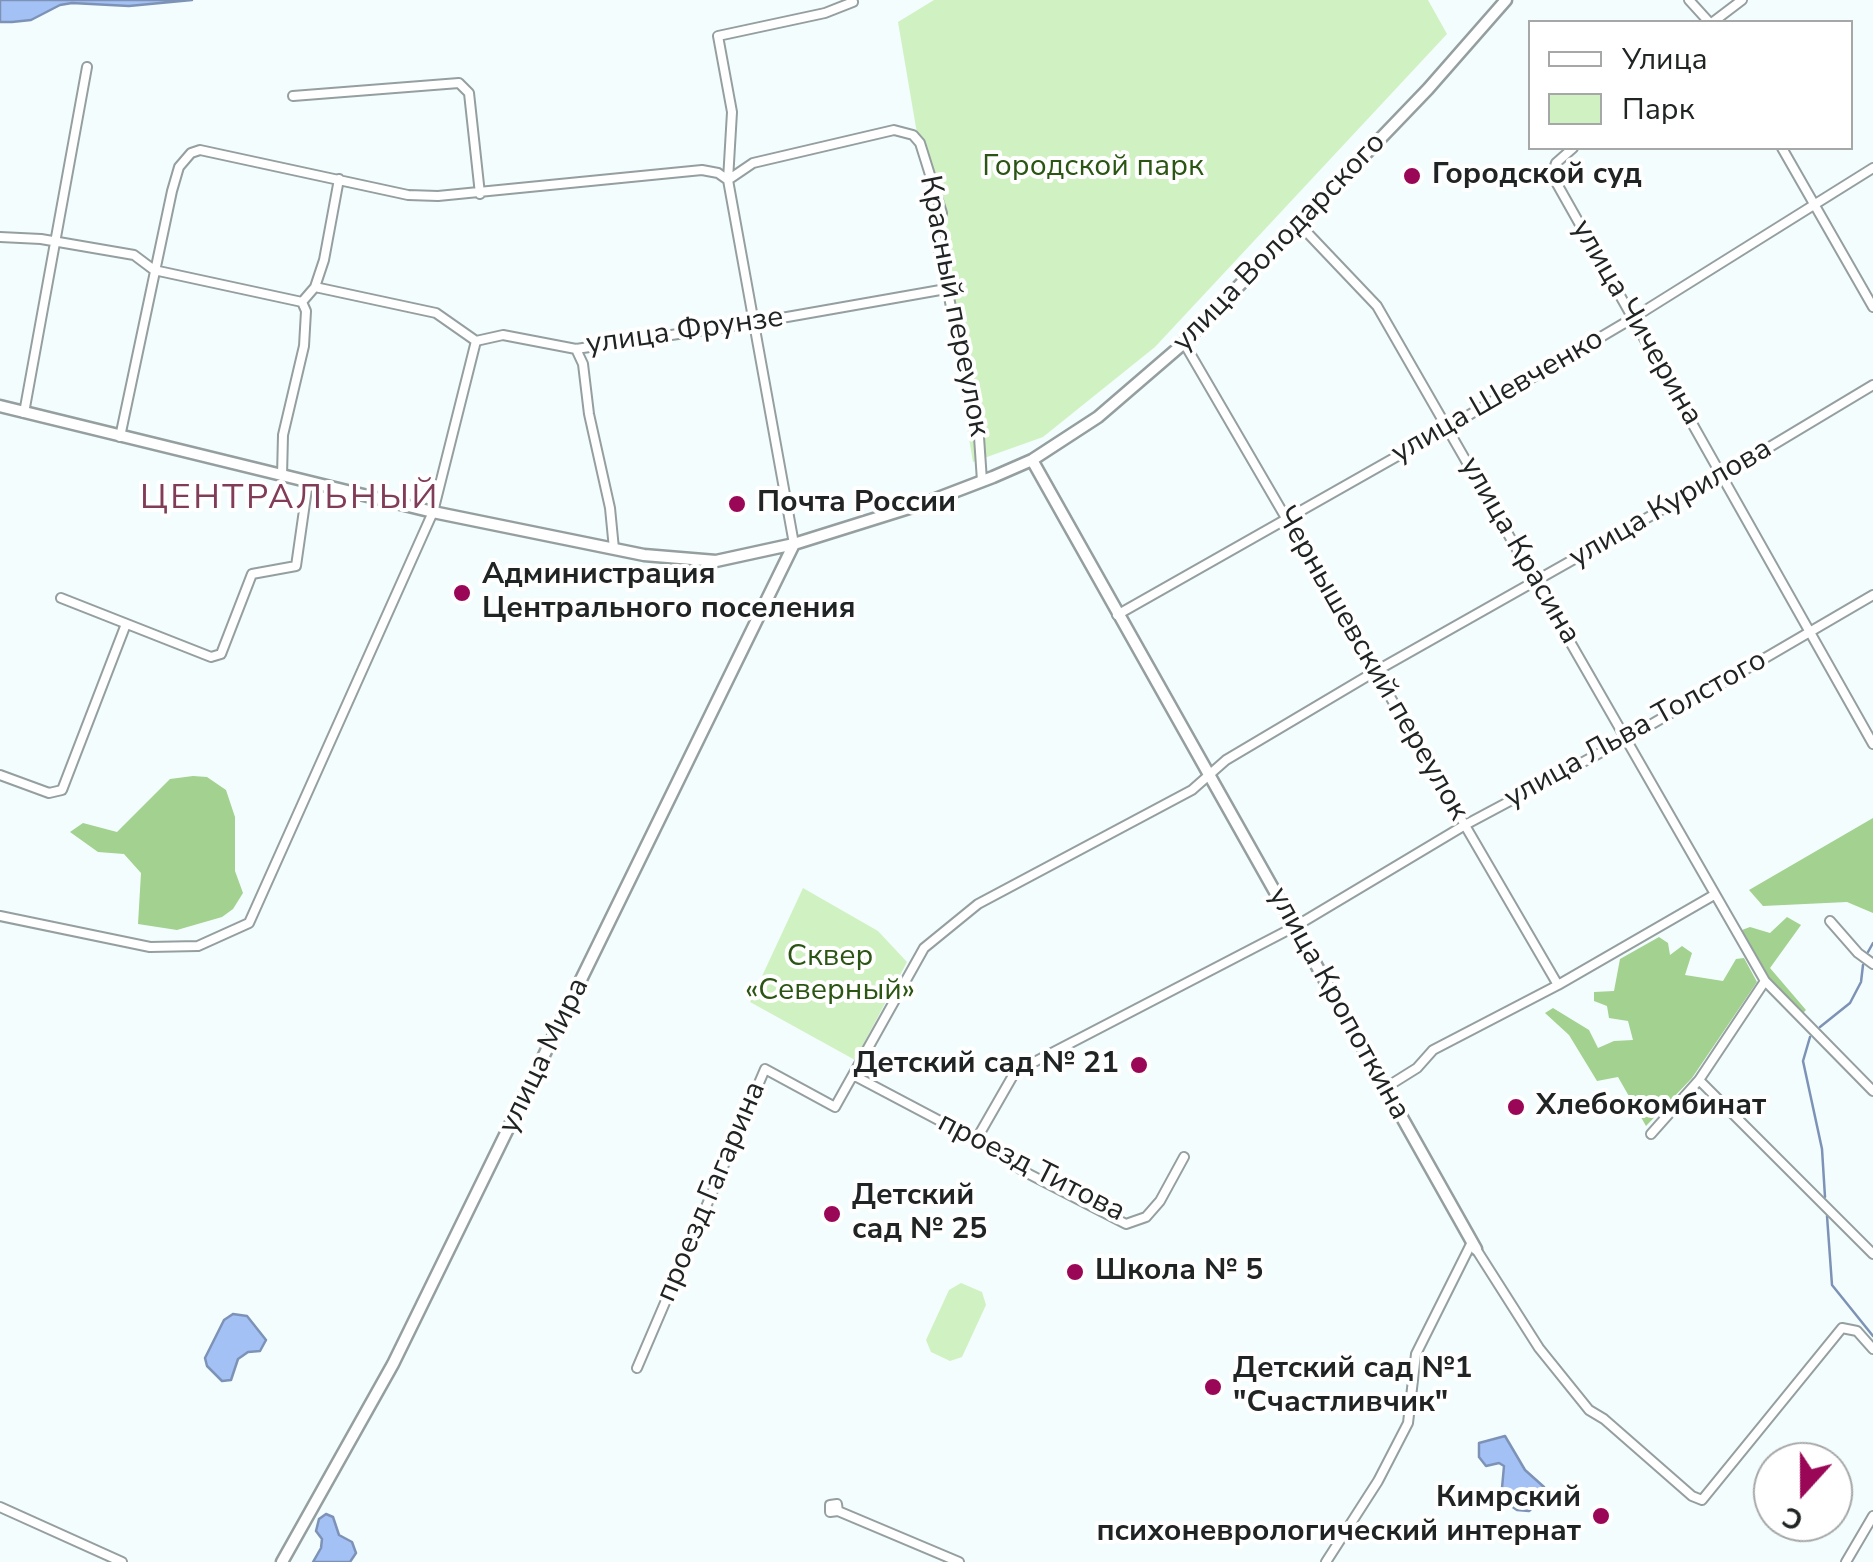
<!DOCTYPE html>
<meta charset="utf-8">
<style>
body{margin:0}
#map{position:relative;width:1873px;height:1562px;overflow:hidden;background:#f3fdfd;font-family:"Nunito Sans",sans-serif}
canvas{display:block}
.legend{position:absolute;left:1528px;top:20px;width:325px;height:130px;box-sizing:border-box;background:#fff;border:2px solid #a6a7a7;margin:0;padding:12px 18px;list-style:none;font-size:30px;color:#212424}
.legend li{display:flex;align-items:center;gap:20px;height:50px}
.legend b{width:50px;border:2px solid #a6a7a7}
.north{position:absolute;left:1753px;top:1442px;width:100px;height:100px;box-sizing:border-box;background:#fff;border:2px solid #a6a7a7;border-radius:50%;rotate:201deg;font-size:28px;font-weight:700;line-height:40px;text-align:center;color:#212424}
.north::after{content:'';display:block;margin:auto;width:35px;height:45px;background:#9a0757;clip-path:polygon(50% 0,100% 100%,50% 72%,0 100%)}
</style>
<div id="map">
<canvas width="1873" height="1562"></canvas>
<ul class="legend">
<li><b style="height:12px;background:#fff"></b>Улица</li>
<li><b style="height:28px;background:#d0f2c2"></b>Парк</li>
</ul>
<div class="north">С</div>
</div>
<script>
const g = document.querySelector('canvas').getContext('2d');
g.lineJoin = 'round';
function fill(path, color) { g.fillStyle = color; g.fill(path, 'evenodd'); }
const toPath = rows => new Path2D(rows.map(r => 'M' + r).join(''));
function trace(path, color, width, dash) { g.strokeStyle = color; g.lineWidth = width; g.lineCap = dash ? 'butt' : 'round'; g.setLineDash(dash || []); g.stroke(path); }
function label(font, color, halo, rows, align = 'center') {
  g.font = font + ' "Nunito Sans",sans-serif'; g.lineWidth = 8; g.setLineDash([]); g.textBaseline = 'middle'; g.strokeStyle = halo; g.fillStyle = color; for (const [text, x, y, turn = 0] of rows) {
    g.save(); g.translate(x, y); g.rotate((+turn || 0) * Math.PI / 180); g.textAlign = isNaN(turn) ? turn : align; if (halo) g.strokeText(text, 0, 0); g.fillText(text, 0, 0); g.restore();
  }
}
fill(toPath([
 [934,0,1428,0,1447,34,1155,347,1043,437,973,462,898,22],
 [803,888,878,931,907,962,855,1060,750,1002],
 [961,1283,982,1292,986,1305,962,1357,950,1361,931,1352,926,1340,949,1290]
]), '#d0f2c2');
fill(toPath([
 [193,776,207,777,226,790,235,817,235,871,243,893,233,909,222,917,177,930,138,924,141,873,124,854,98,852,70,832,83,823,117,832,170,779],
 [1873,818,1873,913,1847,902,1763,906,1749,890],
 [1787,917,1801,925,1770,968,1806,1010,1801,1015,1765,975,1742,930,1750,927,1770,933],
 [1659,937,1668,943,1670,955,1682,946,1692,953,1685,975,1723,981,1736,959,1744,958,1757,982,1692,1078,1646,1126,1618,1077,1597,1081,1569,1035,1545,1013,1553,1008,1589,1030,1598,1048,1614,1041,1633,1040,1628,1021,1609,1018,1607,1006,1594,1001,1594,992,1614,991,1620,959]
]), '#a3d18f');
const water = toPath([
 [0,0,192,0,129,6,72,3,60,5,31,20,12,22,0,22,0,0],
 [233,1314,247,1316,266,1340,260,1351,248,1352,238,1359,231,1380,222,1381,207,1366,205,1358,224,1320,233,1314],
 [1505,1436,1525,1470,1544,1487,1545,1496,1529,1511,1517,1510,1501,1499,1504,1466,1499,1463,1486,1466,1479,1457,1479,1443,1505,1436],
 [326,1514,333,1517,339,1535,352,1542,356,1553,350,1562,313,1562,321,1548,322,1539,316,1531,319,1519,326,1514]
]);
fill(water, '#a4c1f6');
trace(water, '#7d92b7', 2.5);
trace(toPath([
 [1868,952,1873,943],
 [1820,1027,1850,1003,1861,982,1863,965],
 [1810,1037,1803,1061,1822,1149,1825,1197],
 [1827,1216,1832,1285,1873,1336]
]), '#7d92b7', 2.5);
const street = toPath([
 [1689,0,1709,22],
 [1713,22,1742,0],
 [293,96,459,83,469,93,480,194],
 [1573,148,1556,163,1552,175,1873,744],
 [1782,148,1873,307],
 [1299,224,1377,306,1765,981,1873,1091],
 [0,237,41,239,134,255,154,270,302,302],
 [315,287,436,313,476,341,503,335,576,349,753,323,946,289],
 [302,302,315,287,324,260,339,179],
 [1184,343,1558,985],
 [576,349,583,364,589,414,610,508,614,549],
 [24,413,87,67],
 [120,437,172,191,179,167,191,153,200,150,408,195,438,196,702,170,718,173,728,180,753,163,894,130,913,135,920,143,942,213,936,237,979,437,982,481],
 [282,476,283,435,304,346,306,311,302,302],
 [794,544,728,180,732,112,718,36,825,13,853,2],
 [61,598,211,657,221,654,252,574,296,566,308,482],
 [1117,615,1447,428,1633,318,1873,168],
 [0,775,49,793,62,790,126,624],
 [0,916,150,947,198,946,249,923,433,512,476,341],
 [1830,921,1858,953,1873,964],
 [853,1075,976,1140,1025,1172,1126,1224,1146,1217,1160,1201,1184,1157],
 [1699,1080,1873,1254],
 [1385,1088,1417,1068,1433,1050,1558,985,1714,895],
 [1651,1134,1699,1080,1765,981],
 [976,1140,1015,1072,1296,926,1465,825,1628,738,1873,595],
 [1476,1249,1539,1348,1589,1410,1604,1419,1692,1496,1702,1500,1842,1328,1857,1331,1873,1349],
 [637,1368,765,1069,835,1107,924,948,978,904,1192,790,1226,760,1376,671,1723,475,1873,385],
 [0,1507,122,1562],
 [838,1511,837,1504,830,1505,830,1512,838,1511,959,1562],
 [1326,1562,1378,1481,1408,1423,1416,1354,1472,1242],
 [1846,1562,1873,1516]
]);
const secondary = toPath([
 [0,406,433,512,644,555,716,561,794,544,925,503,993,477,1032,460,1098,417,1184,343,1428,89,1506,0],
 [1032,460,1476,1249],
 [282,1562,393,1364,794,544]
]);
trace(street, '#959f9f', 12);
trace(secondary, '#959f9f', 15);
trace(street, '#fff', 8);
trace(secondary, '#fff', 10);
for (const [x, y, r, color] of [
 [1412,176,10,"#9a0757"],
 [737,504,10,"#9a0757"],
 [462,593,10,"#9a0757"],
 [1139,1065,10,"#9a0757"],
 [1516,1107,10,"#9a0757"],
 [832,1214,10,"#9a0757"],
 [1075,1272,10,"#9a0757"],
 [1213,1387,10,"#9a0757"],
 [1601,1516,10,"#9a0757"]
]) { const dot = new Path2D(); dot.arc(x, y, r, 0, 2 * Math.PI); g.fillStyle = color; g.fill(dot); trace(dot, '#fff', 4); }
label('30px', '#2b5513', '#fff', [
 ["Городской парк",1093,168],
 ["Сквер",830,958],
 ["«Северный»",830,992]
]);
label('bold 30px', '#212424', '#fff', [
 ["Городской суд",1432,176],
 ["Почта России",757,504],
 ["Администрация",482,576],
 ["Центрального поселения",482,610],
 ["Детский сад № 21",1119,1065,"right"],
 ["Хлебокомбинат",1536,1107],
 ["Детский",852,1197],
 ["сад № 25",852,1231],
 ["Школа № 5",1095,1272],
 ["Детский сад №1",1233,1370],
 ["\"Счастливчик\"",1233,1404],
 ["Кимрский",1581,1499,"right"],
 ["психоневрологический интернат",1581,1533,"right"]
], 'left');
label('30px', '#212424', '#fff', [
 ["улица Володарского",1280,243,-46],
 ["Красный переулок",953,306,79],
 ["улица Чичерина",1636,323,60],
 ["улица Фрунзе",685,332,-8],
 ["улица Шевченко",1498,397,-30],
 ["улица Курилова",1671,504,-30],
 ["улица Красина",1519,551,60],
 ["Чернышевский переулок",1371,664,60],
 ["улица Льва Толстого",1636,730,-29],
 ["улица Кропоткина",1338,1004,61],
 ["улица Мира",545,1056,-64],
 ["проезд Титова",1031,1168,27],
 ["проезд Гагарина",712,1192,-67]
]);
g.letterSpacing = '2.5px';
label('35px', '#813c57', '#fff', [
 ["ЦЕНТРАЛЬНЫЙ",290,500]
]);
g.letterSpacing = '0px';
</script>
